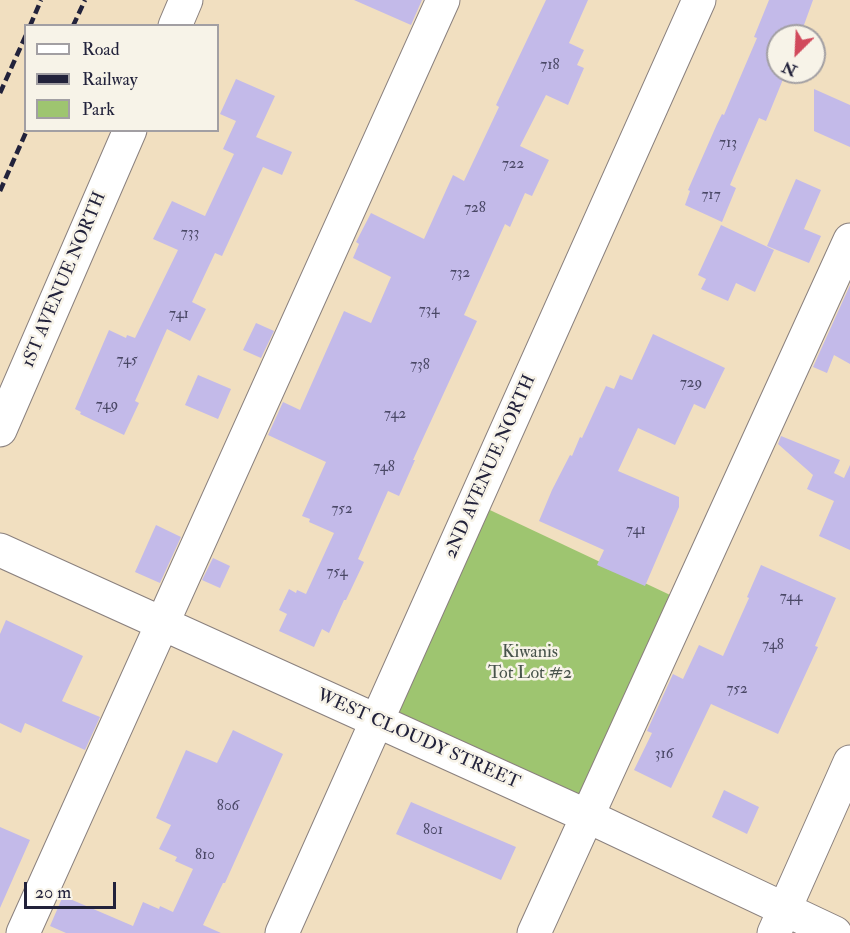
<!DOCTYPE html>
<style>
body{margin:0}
#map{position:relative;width:850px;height:933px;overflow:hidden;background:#f1dfc0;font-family:"IM FELL Double Pica",serif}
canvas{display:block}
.legend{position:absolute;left:24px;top:24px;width:195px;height:108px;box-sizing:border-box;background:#f7f3e8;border:2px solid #a29fa3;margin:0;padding:8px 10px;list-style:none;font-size:18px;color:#22223b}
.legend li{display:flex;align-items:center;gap:12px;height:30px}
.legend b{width:30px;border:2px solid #a29fa3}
.north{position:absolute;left:766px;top:24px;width:60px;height:60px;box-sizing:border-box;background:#f7f3e8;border:2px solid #a29fa3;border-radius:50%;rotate:204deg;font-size:16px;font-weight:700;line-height:24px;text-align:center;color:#22223b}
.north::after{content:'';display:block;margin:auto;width:21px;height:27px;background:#d1495b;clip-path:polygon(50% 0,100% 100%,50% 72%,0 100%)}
.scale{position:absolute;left:24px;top:882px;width:92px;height:27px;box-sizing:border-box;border:3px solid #22223b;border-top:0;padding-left:8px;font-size:18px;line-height:21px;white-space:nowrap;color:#22223b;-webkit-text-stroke:4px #f7f3e8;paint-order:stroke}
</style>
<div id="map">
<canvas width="850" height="933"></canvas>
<ul class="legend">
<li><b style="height:8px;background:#fff"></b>Road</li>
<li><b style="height:8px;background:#22223b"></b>Railway</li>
<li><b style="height:16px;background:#9ec570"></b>Park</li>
</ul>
<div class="north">N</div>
<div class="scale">20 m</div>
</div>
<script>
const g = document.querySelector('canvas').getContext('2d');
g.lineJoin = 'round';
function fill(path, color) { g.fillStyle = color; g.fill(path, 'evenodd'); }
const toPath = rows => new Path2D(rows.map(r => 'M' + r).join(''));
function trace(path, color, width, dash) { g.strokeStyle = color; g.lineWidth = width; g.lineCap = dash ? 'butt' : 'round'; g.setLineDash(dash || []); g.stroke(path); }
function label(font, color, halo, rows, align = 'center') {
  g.font = font + ' "IM FELL Double Pica",serif'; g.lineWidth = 5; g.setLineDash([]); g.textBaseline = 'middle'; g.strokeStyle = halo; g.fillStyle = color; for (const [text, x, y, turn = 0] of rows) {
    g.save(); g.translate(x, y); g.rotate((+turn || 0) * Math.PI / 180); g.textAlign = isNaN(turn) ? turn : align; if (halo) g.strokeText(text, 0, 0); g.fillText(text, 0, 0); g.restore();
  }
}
fill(toPath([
 [475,503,685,602,587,816,378,721]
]), '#9ec570');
fill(toPath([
 [354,0,422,0,411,25],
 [546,0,588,0,569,43,584,50,577,65,584,68,568,105,546,95,520,146,549,160,532,196,525,193,510,227,505,224,464,315,477,321,413,460,415,460,399,496,388,491,358,559,364,562,346,600,344,600,329,633,322,629,314,647,279,631,287,614,279,610,289,589,296,593,297,590,306,594,334,533,309,522,310,519,302,516,326,462,268,435,283,402,300,410,344,311,371,323,391,277,353,258,359,244,356,242,371,213,424,239,453,175,464,181,499,107,496,105],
 [769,0,813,0,800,36,778,36,778,72,786,72,766,121,759,118,730,185,736,188,722,222,685,205,690,191,688,190,717,124,722,114,724,115,757,38,754,37],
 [236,79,275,96,256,137,292,152,282,175,263,167,222,256,215,253,192,302,206,309,190,341,167,329,135,401,139,403,124,435,80,414,81,412,75,409,109,330,126,338,127,335,135,338,178,250,153,239,172,201,205,216,234,154,223,149,236,121,220,114],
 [814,89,850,105,850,147,814,131],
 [796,179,821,190,804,229,821,236,809,263,767,246],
 [721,225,774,250,755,292,736,283,728,301,701,289,706,279,698,275],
 [850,285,850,364,834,355,827,373,813,367],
 [256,323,274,331,261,358,243,350],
 [653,334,725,368,705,409,694,404,675,445,638,428,618,471,679,497,679,507,645,586,597,565,604,550,539,521,552,490,570,455,572,456,580,437,582,438,606,386,614,389,620,375,632,380],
 [198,375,231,389,218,419,185,405],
 [781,436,840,460,834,473,844,478,850,465,850,550,819,536,834,501,807,489,813,475,778,444],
 [156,525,181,537,160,583,135,572],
 [213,558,230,566,220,588,202,580],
 [761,565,836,598,815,646,818,647,778,734,711,704,671,788,634,770,652,733,647,731,673,674,683,679,699,645,723,656,749,598,747,597],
 [6,620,83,656,62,701,100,717,85,750,25,723,21,733,0,723,0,634],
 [233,730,283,754,225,883,223,883,203,925,221,933,66,933,50,926,63,896,133,926,143,902,159,909,160,906,173,912,193,869,175,861,177,857,159,849,171,825,156,818,186,750,217,763],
 [724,790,759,807,747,834,712,817],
 [411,802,516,847,501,880,396,834],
 [0,827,30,840,0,908]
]), '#c3bae9');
const minor = toPath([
 [175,26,186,0],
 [0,430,130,130],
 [0,550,587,816,835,933],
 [23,933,443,0],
 [282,933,699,0],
 [534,933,850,240],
 [774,933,850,762]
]);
trace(minor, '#8a807e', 35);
trace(minor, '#fff', 33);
trace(toPath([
 [30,26,41,0],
 [73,26,85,0],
 [0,93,26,35],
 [0,191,27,130]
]), '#22223b', 4.5, [9, 4.5]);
label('15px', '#4a4866', null, [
 ["718",550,66],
 ["713",728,144],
 ["722",513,165],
 ["717",711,196],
 ["728",475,209],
 ["733",190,234],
 ["732",460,274],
 ["734",429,311],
 ["741",179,315],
 ["745",127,361],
 ["738",420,366],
 ["729",691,384],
 ["749",107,406],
 ["742",395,415],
 ["748",384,468],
 ["752",342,510],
 ["741",636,531],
 ["754",337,573],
 ["744",791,598],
 ["748",773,646],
 ["752",737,690],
 ["316",664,755],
 ["806",228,807],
 ["801",433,831],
 ["810",205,856]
]);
label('18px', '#22223b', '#f7f3e8', [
 ["1ST AVENUE NORTH",65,280,-67],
 ["2ND AVENUE NORTH",491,467,-66],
 ["WEST CLOUDY STREET",418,740,24]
]);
label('18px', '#47534b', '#f7f3e8', [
 ["Kiwanis",530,653],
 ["Tot Lot #2",530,674]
]);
</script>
